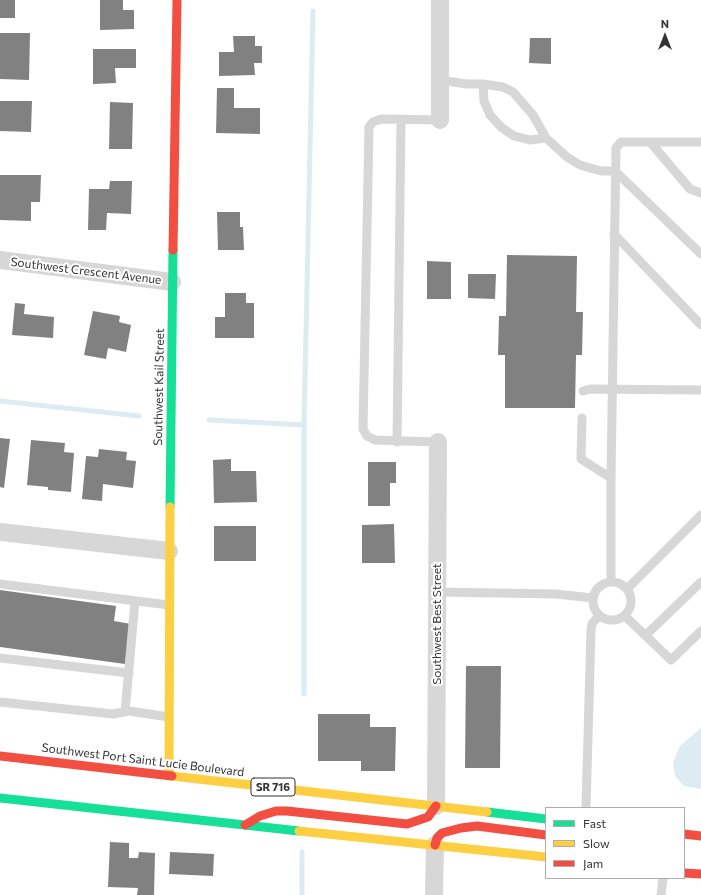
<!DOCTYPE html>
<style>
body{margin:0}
#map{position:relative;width:701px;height:895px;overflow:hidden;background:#fff;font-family:Commissioner,sans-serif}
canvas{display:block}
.legend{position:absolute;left:545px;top:807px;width:140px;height:72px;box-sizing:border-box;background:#fff;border:1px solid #adadad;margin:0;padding:5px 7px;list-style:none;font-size:12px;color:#333}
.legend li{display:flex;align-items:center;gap:8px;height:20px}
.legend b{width:20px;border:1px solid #adadad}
.north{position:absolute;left:645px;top:16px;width:40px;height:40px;-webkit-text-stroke:3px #fff;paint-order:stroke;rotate:0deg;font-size:11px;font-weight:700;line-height:16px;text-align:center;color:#333}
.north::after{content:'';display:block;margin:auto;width:14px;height:18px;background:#333;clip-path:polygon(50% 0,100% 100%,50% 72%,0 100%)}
</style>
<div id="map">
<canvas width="701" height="895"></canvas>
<ul class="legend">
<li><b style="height:5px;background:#16e098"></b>Fast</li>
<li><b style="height:5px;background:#ffcf43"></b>Slow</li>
<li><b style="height:5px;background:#f24e42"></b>Jam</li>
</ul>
<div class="north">N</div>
</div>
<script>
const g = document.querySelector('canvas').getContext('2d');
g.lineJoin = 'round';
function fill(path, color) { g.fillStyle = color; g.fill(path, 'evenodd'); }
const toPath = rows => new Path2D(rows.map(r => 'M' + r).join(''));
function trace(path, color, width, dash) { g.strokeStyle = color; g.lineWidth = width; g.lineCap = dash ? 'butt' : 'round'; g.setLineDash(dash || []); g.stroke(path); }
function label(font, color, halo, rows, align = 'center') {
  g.font = font + ' Commissioner,sans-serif'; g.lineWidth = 4; g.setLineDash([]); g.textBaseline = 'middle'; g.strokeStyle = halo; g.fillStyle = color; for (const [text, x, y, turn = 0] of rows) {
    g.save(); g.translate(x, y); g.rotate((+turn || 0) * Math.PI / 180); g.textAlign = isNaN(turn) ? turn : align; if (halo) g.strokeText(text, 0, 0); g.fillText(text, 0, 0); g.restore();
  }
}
fill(toPath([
 [701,728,701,789,684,786,675,776,673,762,680,746]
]), '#ddebf3');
trace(toPath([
 [0,401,139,416],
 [209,420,304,425],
 [304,694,304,425,313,11],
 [302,852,302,895]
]), '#ddebf3', 5);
fill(toPath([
 [0,0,15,0,15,18,0,18],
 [100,0,123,0,123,10,134,10,134,29,100,30],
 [0,33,30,33,29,80,0,79],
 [233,36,255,36,255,46,262,46,262,63,254,63,255,75,219,76,219,52,234,52],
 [530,38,551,38,551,64,529,63],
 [93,49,136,49,136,68,115,68,116,83,93,84],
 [217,88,234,88,234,108,260,108,260,134,216,133],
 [0,101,32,101,31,132,0,131],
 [110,102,133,103,132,149,109,149],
 [0,175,41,175,40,202,31,202,31,221,0,220],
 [110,181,132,181,131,214,107,213,106,230,88,230,89,189,109,189],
 [217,212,240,212,240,227,243,227,244,250,218,250],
 [507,255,577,256,576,312,583,312,582,355,576,355,575,408,505,408,505,355,498,355,499,316,506,316],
 [427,261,451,262,451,299,427,299],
 [468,274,496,274,495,299,468,298],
 [225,293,246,293,246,303,254,303,254,338,215,338,215,317,225,317],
 [15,303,25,304,24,314,54,317,53,338,12,335],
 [93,311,120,316,119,322,131,325,126,352,108,348,106,359,84,355],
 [0,438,10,439,4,488,0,487],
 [31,440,65,443,64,452,74,453,71,492,48,490,48,487,27,485],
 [99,449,127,452,126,460,136,461,133,488,103,484,102,501,82,499,86,456,98,457],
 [231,459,231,471,256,471,257,502,214,503,213,460],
 [368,462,396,462,396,483,390,483,390,506,368,506],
 [394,524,395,563,362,563,362,525],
 [214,526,256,526,256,561,214,561],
 [0,590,116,606,114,621,131,624,125,664,0,647],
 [466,666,501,666,500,768,465,768],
 [318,714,370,714,370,727,396,727,395,771,361,771,361,761,318,761],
 [110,842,129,843,129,858,138,858,139,852,155,853,154,895,137,895,138,888,108,887],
 [170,852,214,854,213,876,169,874]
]), '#818181');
trace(toPath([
 [440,80,467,84,483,84,503,87,513,92,533,115,546,138,567,157,580,165,601,171,615,171,701,254],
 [483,84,484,101,490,115,501,127,514,136,530,140,546,138],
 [650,142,690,189,701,193],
 [614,234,701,325],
 [583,391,590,389,701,390],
 [582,418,581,459,611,478],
 [397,442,401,120],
 [438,442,375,440,367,436,363,429,369,127,373,122,381,119,440,120],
 '593 601a19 19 0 1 1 38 0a19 19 0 1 1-38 0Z',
 [611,582,611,478,616,148,621,142,701,142],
 [0,584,169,605],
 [627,589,701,515],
 [437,592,556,594,593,598],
 [625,616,671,660,701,631],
 [646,635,701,582],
 [0,658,129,673],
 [0,702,113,714,129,711,169,717],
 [125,712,135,601],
 [586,808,591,630,592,624,599,615],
 [661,895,663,878]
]), '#d7d7d7', 9);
trace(toPath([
 [440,120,440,0],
 [0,260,172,282],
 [0,532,169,551],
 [436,806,438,442],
 [434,895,435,845]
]), '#d7d7d7', 18);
trace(toPath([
 [170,507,173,250],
 [0,798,299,831],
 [487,812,546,819]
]), '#16e098', 9);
trace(toPath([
 [169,775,170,507],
 [172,776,487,812],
 [299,831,546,857]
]), '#ffcf43', 9);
trace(toPath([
 [173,250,177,0],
 [0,756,172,776],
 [245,825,260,816,276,811,287,811,407,824,428,817,436,806],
 [684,834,701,836],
 [435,845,437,838,442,833,461,828,477,826,546,835],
 [684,873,701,874]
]), '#f24e42', 9);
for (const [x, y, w] of [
 [273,787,44]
]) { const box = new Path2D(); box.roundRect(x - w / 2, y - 9, w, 18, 3); g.fillStyle = '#fff'; g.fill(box); trace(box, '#333', 1); }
label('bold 11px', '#333', null, [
 ["SR 716",273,787]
]);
label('12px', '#333', '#fff', [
 ["Southwest Crescent Avenue",86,271,7],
 ["Southwest Kail Street",159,387,-89],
 ["Southwest Best Street",437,624,-90],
 ["Southwest Port Saint Lucie Boulevard",143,760,7]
]);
</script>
